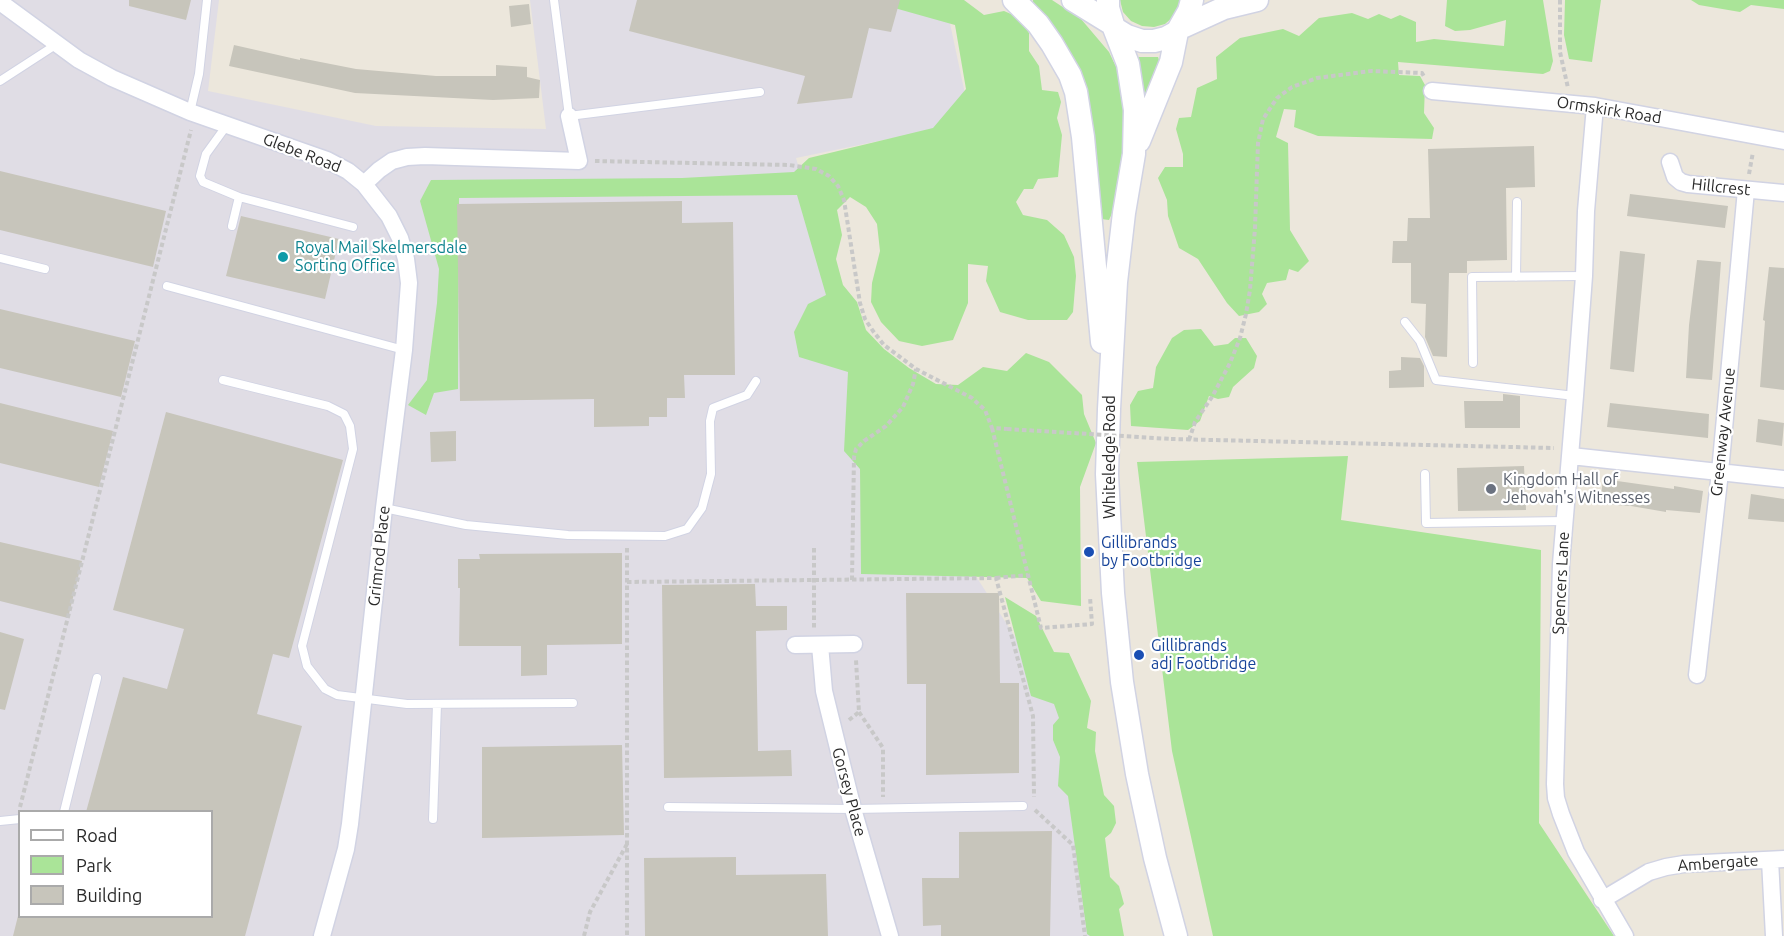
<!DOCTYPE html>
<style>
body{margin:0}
#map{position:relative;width:1784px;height:936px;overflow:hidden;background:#ece7dc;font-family:Ubuntu,sans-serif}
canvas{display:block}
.legend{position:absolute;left:18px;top:810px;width:195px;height:108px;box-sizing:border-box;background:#fff;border:2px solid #aaa;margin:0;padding:8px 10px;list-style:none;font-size:18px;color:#2a2a2a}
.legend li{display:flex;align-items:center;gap:12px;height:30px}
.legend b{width:30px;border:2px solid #aaa}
</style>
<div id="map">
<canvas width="1784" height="936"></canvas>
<ul class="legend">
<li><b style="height:8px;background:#fff"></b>Road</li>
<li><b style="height:16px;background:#aae498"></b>Park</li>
<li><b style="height:16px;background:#c7c5bb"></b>Building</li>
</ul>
</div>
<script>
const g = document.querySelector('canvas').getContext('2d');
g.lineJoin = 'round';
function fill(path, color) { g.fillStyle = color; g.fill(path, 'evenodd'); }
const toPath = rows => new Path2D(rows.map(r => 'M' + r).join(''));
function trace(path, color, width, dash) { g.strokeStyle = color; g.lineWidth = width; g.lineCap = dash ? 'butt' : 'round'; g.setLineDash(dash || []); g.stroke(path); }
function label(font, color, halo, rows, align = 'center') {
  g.font = font + ' Ubuntu,sans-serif'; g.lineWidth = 4.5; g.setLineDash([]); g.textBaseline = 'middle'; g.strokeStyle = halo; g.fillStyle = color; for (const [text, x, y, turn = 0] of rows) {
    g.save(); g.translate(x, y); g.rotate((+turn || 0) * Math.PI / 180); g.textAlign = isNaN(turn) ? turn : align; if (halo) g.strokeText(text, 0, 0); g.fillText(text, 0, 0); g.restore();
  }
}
fill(toPath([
 [0,0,219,0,208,91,376,126,546,129,530,0,945,0,971,122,796,158,876,421,1075,730,1120,936,0,936],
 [20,812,212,812,212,916,20,916]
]), '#e0dde5');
fill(toPath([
 [866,0,964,0,984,15,1004,11,1018,17,1029,33,1029,51,1039,66,1042,90,1058,92,1061,102,1057,118,1062,135,1058,177,1038,179,1033,189,1024,189,1016,202,1023,215,1047,220,1064,235,1074,257,1076,276,1073,312,1067,320,1028,320,1000,312,986,281,988,266,968,264,968,303,953,340,922,346,899,341,881,322,871,302,872,283,880,251,877,224,866,207,850,197,837,210,842,235,836,259,843,285,857,302,866,330,884,349,909,368,936,384,958,385,983,367,1007,371,1026,353,1049,362,1082,395,1084,414,1096,443,1080,487,1081,606,1041,601,1027,578,861,574,860,469,844,451,848,372,799,357,794,332,808,304,826,295,797,195,459,198,458,389,434,393,426,415,408,405,427,380,437,303,439,269,420,201,431,180,682,178,794,172,809,158,933,128,966,89,955,25],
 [1033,0,1052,0,1081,19,1109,52,1119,73,1125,95,1124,141,1113,211,1109,220,1101,219,1090,117,1033,5],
 [1120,0,1181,0,1173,17,1165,24,1154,27,1142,26,1131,21,1123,12],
 [1447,0,1543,0,1553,61,1550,71,1543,74,1398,62,1399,75,1420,76,1425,85,1424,113,1434,128,1432,139,1318,136,1294,127,1296,110,1284,109,1276,137,1288,143,1290,230,1309,261,1298,272,1289,269,1286,280,1267,283,1262,294,1267,304,1259,312,1239,316,1227,303,1198,259,1179,248,1168,216,1167,200,1158,178,1165,167,1183,167,1183,154,1176,129,1179,118,1191,117,1197,88,1217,79,1216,57,1240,38,1283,29,1299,36,1319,18,1352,13,1368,19,1379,14,1391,19,1400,15,1416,22,1416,42,1434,39,1504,46,1506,20,1470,30,1455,31,1445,26],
 [1565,0,1601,0,1592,62,1569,59,1564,35],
 [1691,0,1784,0,1784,9,1751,5,1740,12,1699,5],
 [1139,57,1158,57,1160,63,1146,96,1143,95,1137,58],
 [1201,329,1214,346,1228,344,1235,338,1246,338,1257,356,1254,368,1233,387,1229,397,1218,399,1209,396,1200,421,1188,430,1131,426,1130,405,1138,391,1153,388,1156,367,1172,338,1184,330],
 [1348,456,1341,520,1541,550,1539,823,1614,936,1213,936,1172,751,1137,462],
 [1005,597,1036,616,1054,652,1069,653,1091,701,1087,728,1096,732,1095,751,1104,795,1114,806,1116,823,1111,833,1105,838,1110,877,1119,886,1124,904,1119,909,1124,936,1090,936,1087,934,1068,796,1058,786,1060,757,1053,740,1053,725,1059,718,1054,704,1031,696]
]), '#aae498');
fill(toPath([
 [129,0,191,0,186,20,129,6],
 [637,0,900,0,891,32,869,28,852,98,797,104,805,76,629,31],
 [529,4,531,24,511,27,509,6],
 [234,45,300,60,300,58,356,69,436,76,496,76,496,65,527,67,527,77,540,80,539,98,493,100,355,93,229,66],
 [1534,146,1535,187,1506,188,1507,260,1467,261,1467,273,1449,273,1447,357,1433,356,1425,337,1426,304,1411,303,1411,263,1392,263,1393,241,1407,241,1408,218,1430,218,1428,149],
 [0,171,166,211,153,267,0,230],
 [1630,194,1728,206,1725,228,1627,216],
 [682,201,682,223,733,222,735,375,684,375,685,398,667,398,667,417,649,417,649,426,594,427,594,399,460,401,457,204],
 [241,216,339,239,325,299,226,276],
 [1620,251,1645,254,1634,372,1610,369],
 [1697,260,1721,262,1712,380,1686,378,1689,325],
 [1769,267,1784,268,1784,390,1760,387,1765,321,1763,320],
 [0,309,135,341,121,397,0,368],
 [1401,357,1420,358,1424,366,1424,387,1389,388,1389,371,1401,370],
 [1503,394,1520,396,1520,428,1465,428,1464,401,1503,401],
 [0,403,113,431,99,487,0,463],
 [1610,403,1709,414,1708,438,1607,427],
 [166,412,343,460,289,658,273,654,257,714,302,726,245,936,13,936,18,916,212,916,212,812,86,812,123,677,167,689,184,629,113,610],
 [1758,419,1784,423,1782,446,1756,442],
 [456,431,456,461,431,462,430,432],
 [1524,466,1526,510,1458,511,1457,468],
 [1603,479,1674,489,1674,486,1703,491,1700,513,1666,510,1666,512,1631,506,1600,504],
 [1751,494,1784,499,1784,522,1748,519],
 [0,542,82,561,68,618,0,601],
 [622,553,622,644,547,645,547,675,521,676,521,646,459,646,460,588,458,588,458,559,480,559,479,554],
 [755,584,756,606,787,606,787,630,756,631,758,751,791,750,792,776,664,778,662,585],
 [906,593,999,593,1000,683,1019,683,1019,773,926,775,926,684,907,684],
 [0,632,24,639,5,710,0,709],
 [622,745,624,835,482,838,482,747],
 [1052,831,1050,936,941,936,941,925,923,926,922,878,959,878,959,832],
 [736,857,736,875,826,874,828,936,645,936,644,858]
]), '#c7c5bb');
const lane = toPath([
 [554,0,569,116,760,92],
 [0,81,57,44],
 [190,112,199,74,207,0],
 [227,125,206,154,200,176,203,182,239,197,232,226],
 [239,197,353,227],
 [0,258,45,269],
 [1516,277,1517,202],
 [167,286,404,350],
 [1405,322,1420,341,1436,380,1575,396],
 [1473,363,1472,277,1584,276],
 [223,380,328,406,344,414,350,426,353,449,302,646,307,666,325,689,337,695,407,704,573,703],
 [1425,474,1426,523,1565,521],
 [384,508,466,525,568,535,665,536,687,529,702,508,711,474,710,421,713,408,747,395,756,381],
 [668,807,853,809,1023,806],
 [64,812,97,678],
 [433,819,437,704],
 [0,821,20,819]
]);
const street = toPath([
 [0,2,79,60,112,78,190,112,327,160,348,171,364,184,389,216,400,238,406,259,409,283,404,350,384,508,350,824,346,849,322,936],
 [1432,91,1595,106,1784,141],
 [1595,106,1586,211,1584,276,1575,396,1561,564,1555,784,1556,798,1561,814,1576,852,1625,936],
 [1670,162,1675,177,1681,182,1688,184,1784,193],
 [364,184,379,170,392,161,407,157,425,156,579,161,569,116],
 [1571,456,1784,479],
 [795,645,854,644],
 [820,645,824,691,853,809,890,936],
 [1697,675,1720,472,1746,190],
 [1770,860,1774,936],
 [1602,900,1649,872,1666,867,1684,864,1784,859]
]);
const secondary = toPath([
 [1014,0,1038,24,1052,44,1070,75,1076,92,1083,137,1102,342],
 [1073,0,1112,24],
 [1108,0,1108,8,1114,28,1127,36,1142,41,1154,41,1166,38,1177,32,1189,11,1192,0],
 [1114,28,1128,64,1135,110,1134,154,1124,213,1116,282,1109,409,1107,474,1113,593,1122,682,1137,774,1155,858,1176,936],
 [1180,28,1224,8,1257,0],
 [1139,141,1171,62,1177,32]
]);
trace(lane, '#d1d3e3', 10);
trace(street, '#d1d3e3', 19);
trace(secondary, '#d1d3e3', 25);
trace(toPath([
 [1560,0,1560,52,1568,88],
 [595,161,789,165,816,169,829,176,838,186,844,200,860,303,865,319,873,331,884,345,916,369,972,398,985,410,992,428,1007,429],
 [1749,174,1753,152],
 [992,428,1041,628,1092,624,1090,597],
 [1171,439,1554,448],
 [1189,440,1195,422,1212,397,1230,363,1240,338,1246,314,1250,290,1255,228,1258,143,1263,119,1277,98,1292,87,1317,78,1371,71,1422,73,1425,78],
 [627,548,627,936],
 [814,548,814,628],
 [996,578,1028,575],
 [852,580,854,457,856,449,864,441,886,426,903,407,913,384,916,369],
 [627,582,996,578,1033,716,1034,797],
 [859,712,883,748,883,797],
 [849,720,859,712,856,660],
 [20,807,191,130],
 [1035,810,1073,845,1085,936],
 [584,936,590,912,627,844]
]), '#c8c8c8', 4, [4.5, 3]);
trace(lane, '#fff', 8);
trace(street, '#fff', 16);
trace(secondary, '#fff', 22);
trace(toPath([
 [1007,429,1171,439]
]), '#c8c8c8', 4, [4.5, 3]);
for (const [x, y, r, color] of [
 [283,257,6,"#0f9aa8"],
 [1491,489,6,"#6b7280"],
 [1089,552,6,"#1a4fb4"],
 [1139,655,6,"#1a4fb4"]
]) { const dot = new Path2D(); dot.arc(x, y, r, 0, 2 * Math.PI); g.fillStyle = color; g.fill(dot); trace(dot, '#fff', 2); }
label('16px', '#2a2a2a', '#fff', [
 ["Ormskirk Road",1609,110,9],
 ["Glebe Road",302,153,21],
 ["Hillcrest",1721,187,6],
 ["Greenway Avenue",1723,432,-84],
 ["Whiteledge Road",1110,457,-90],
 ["Grimrod Place",379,556,-84],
 ["Spencers Lane",1561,583,-87],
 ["Gorsey Place",849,792,75],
 ["Ambergate",1718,863,-4]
]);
label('16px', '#0d838f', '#fff', [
 ["Royal Mail Skelmersdale",295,248],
 ["Sorting Office",295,266]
], 'left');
label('16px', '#5b616d', '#fff', [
 ["Kingdom Hall of",1503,480],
 ["Jehovah's Witnesses",1503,498]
], 'left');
label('16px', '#164399', '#fff', [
 ["Gillibrands",1101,543],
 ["by Footbridge",1101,561],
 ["Gillibrands",1151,646],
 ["adj Footbridge",1151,664]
], 'left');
</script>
